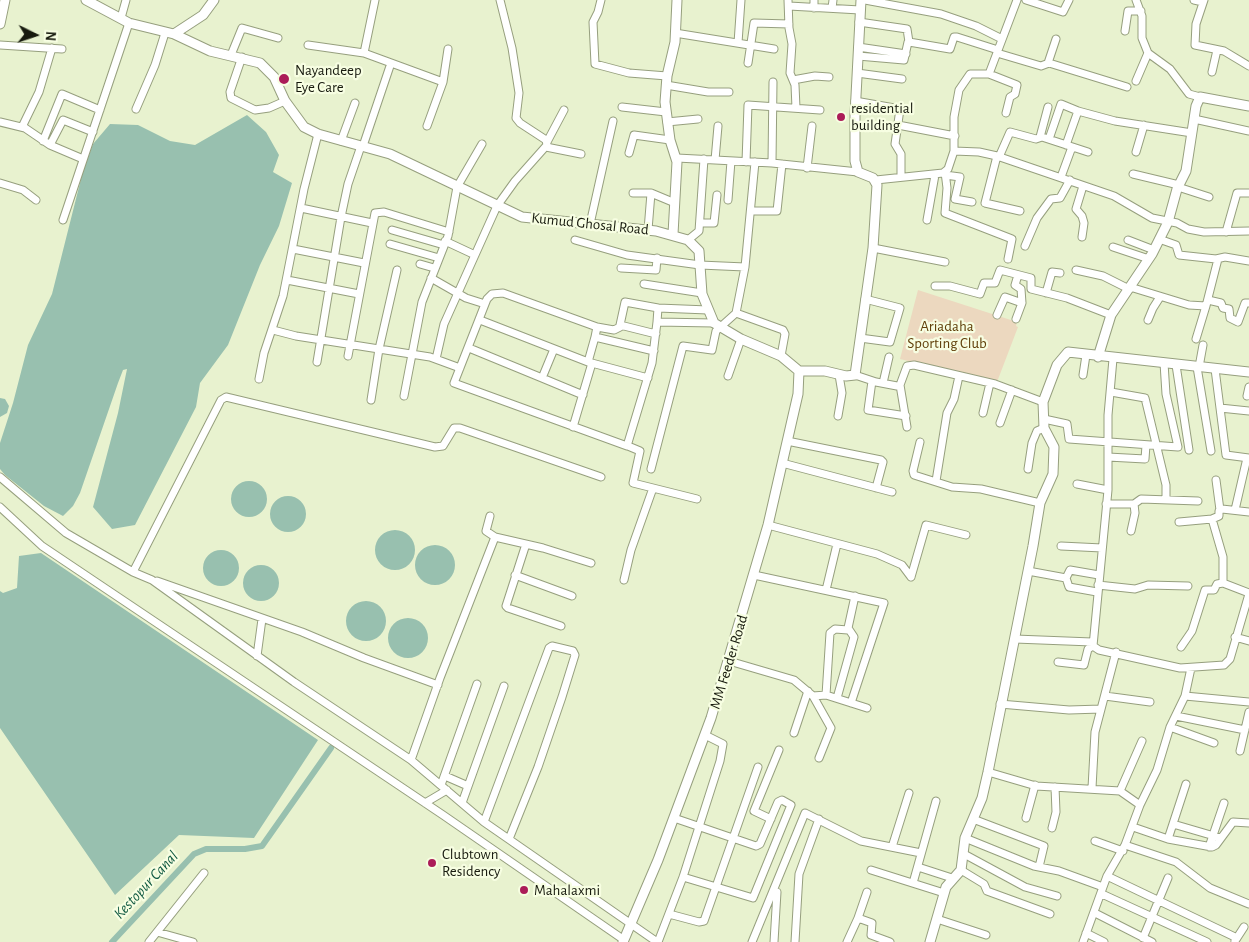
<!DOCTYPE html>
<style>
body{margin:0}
#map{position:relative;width:1249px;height:942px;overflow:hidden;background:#e8f2cf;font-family:"Alegreya Sans",sans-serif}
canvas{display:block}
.north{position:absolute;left:10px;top:10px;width:50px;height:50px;-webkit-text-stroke:4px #f7fee2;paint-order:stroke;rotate:94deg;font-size:14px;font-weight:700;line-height:20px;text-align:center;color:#171a0e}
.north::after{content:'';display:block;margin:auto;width:18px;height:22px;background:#171a0e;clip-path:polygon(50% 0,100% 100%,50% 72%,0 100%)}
</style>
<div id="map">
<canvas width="1249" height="942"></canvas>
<div class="north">N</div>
</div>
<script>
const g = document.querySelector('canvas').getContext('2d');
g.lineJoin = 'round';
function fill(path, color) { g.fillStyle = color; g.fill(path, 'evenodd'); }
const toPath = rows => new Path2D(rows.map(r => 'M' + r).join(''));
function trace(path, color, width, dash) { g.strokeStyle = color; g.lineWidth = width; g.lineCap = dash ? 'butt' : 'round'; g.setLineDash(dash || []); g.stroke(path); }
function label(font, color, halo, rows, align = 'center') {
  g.font = font + ' "Alegreya Sans",sans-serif'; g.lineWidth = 4.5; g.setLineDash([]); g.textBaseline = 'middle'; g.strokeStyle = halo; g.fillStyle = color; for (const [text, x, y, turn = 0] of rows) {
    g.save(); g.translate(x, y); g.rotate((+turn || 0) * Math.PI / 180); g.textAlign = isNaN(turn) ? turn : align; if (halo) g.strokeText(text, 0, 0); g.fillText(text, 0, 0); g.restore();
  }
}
fill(toPath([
 [918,290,1017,322,1016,326,1018,327,997,382,900,359]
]), '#ecd8bf');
fill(toPath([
 [247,115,266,132,279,155,273,172,292,183,279,226,260,265,228,345,200,383,196,407,135,525,112,529,93,507,118,413,127,369,123,370,118,383,80,493,73,506,63,516,44,506,5,475,0,469,0,443,13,403,28,345,52,294,83,171,93,144,110,124,138,125,170,141,195,145],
 [0,398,5,399,9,406,7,413,0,417],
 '231 499a18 18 0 1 1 36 0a18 18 0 1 1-36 0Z',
 '270 514a18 18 0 1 1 36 0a18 18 0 1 1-36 0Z',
 '375 550a20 20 0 1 1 40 0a20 20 0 1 1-40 0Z',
 '415 565a20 20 0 1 1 40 0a20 20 0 1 1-40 0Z',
 '203 568a18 18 0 1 1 36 0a18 18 0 1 1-36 0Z',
 [41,553,318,740,254,838,179,835,115,895,0,728,0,591,3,593,17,588,19,556],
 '243 583a18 18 0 1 1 36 0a18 18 0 1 1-36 0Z',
 '346 621a20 20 0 1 1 40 0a20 20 0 1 1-40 0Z',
 '388 638a20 20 0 1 1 40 0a20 20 0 1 1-40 0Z'
]), '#98c0af');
trace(toPath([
 [112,942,194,854,206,849,245,849,262,846,331,748]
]), '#98c0af', 6);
const minor = toPath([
 [601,0,598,12,593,22,595,64,629,73,667,76],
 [788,0,789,28,792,44,790,73,795,85,796,108],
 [865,0,941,14,976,26,1002,39],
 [1026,0,1063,12,1069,0],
 [1136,0,1142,16,1142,38,1148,53,1170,69,1189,94,1200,97],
 [1194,0,1203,2],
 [1204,0,1196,24,1195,45,1224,51,1249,66],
 [789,6,860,10],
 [814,8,814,0],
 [832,8,833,0],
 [121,18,126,0],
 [859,22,907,29,909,42,950,49,954,37,957,37,998,50],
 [1125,31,1128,11,1141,11],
 [675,33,774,49],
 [738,43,741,0],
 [0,45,62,49],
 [308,45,364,53,443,82],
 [858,47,906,54],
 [364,53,375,0],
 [997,53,1041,66,1049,63,1127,87],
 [231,55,242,28,278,38],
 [858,56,904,60,908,42],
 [242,57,230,92,231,98,255,110,269,108,285,101],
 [748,63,754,23,789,24],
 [1048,63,1056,39],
 [1212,72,1217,50],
 [857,73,902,79],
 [989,74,1017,85,1015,94,1010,97,1006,113],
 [793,80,815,76,829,77],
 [1136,81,1148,53],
 [666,85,708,92,729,92],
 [855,101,900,109,895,144,901,154,901,176],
 [622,107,666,112],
 [136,109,155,65,165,33],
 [1194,119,1249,131],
 [0,122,25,128,50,145,83,159],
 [667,122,698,119],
 [898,125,955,136],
 [427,126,443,82,448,49],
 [22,127,39,92,52,48],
 [1040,137,1048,107],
 [1049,139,1061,104,1078,111,1115,121,1192,133],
 [43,141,62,94,100,110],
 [341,141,355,103],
 [547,142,564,110],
 [50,145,63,120,93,132],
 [1066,145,1078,111],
 [363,146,391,63],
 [546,147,581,154],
 [954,151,954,117,959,90,970,74,989,74,1017,0],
 [1136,152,1144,125],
 [629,153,634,135,670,140],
 [997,156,985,203,1020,211],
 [999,157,1010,132,1036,139,1042,137,1088,152],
 [677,158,772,163,858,172],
 [715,160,718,126],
 [746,162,748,105,820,110],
 [772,163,773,82],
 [807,168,812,126],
 [945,172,947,188,945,213,1012,239,1008,259],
 [1133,174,1179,185],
 [945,175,960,177,955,199,972,202],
 [1061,177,1072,147],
 [876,180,943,173,948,169,954,151,979,152,997,156,1114,196,1152,218,1177,223,1188,229,1204,232,1249,231],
 [0,183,23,190,36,200],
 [1178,187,1209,197],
 [633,193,651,193,675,203],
 [728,200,731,161],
 [301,208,372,223],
 [752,211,777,211,782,164],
 [63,220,129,23],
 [927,220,935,175],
 [700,223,714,223,717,195],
 [590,224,613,121],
 [392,230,444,245],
 [648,230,651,193],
 [1226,232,1237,193,1249,193],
 [1082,237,1084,223,1082,216,1076,209,1083,186],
 [1159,239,1176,245,1179,255,1216,259,1225,257,1249,261],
 [575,240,627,255,700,265,745,267,755,162],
 [688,240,699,231,704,159],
 [1128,240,1154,250],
 [445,241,475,255],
 [390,244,439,258],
 [1025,246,1037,218,1051,199,1060,198,1070,180],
 [1113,247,1149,259],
 [873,248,945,262],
 [293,249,364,263],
 [420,264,434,268],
 [745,267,736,313,783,330,785,334,781,356],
 [621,268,656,270,657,258],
 [1076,270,1103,276,1129,289],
 [431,278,466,298,485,304],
 [287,280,359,294],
 [644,284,702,293],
 [935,286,950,286,980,294,984,283,995,283,1000,270,1031,278,1031,289,1067,298,1111,315],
 [1130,287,1189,305,1206,306,1218,259],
 [1046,293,1052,272,1060,273],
 [1208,300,1221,303,1223,308,1229,309,1230,318,1238,322,1245,303,1249,303],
 [997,315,1005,297,1022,303],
 [1016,319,1022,303,1021,289,1015,285,1018,275],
 [480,320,588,362,648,378],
 [1148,320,1153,308,1160,297],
 [657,322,658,308,708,310],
 [597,327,614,330,620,327],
 [273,330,296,336,430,357,460,368],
 [656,334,620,325,625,302,658,308],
 [595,337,597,327,503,293,492,294,487,299,454,383,627,446,652,363,657,322,714,323],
 [860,338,890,342,900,308,865,299],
 [1196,339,1206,306],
 [469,348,542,378,554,349],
 [348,356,375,213,384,212,449,232],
 [436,359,444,324,497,206,515,181,547,145,546,140,520,123,516,118,519,93,512,48,500,0],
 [1113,359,1108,415,1108,490,1093,646,1099,650,1180,668,1224,665,1230,659,1249,594],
 [317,362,341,217,348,184,361,146],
 [588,362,595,337,654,351],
 [1176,365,1189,450],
 [1197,367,1211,451],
 [1199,367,1203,345],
 [1215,369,1226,455,1249,458],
 [855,375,876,382,897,386,900,385,907,366,914,365,995,384,1043,402],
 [1083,375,1086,355],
 [728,376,741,339],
 [542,378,583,395],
 [259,379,264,353,283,296,304,189,318,134],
 [872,381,868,410,906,416],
 [883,383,889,357],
 [900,385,907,427],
 [1111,392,1145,398,1166,485,1166,500],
 [404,396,422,302,448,236,457,187,482,144],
 [1247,396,1249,387],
 [371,400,379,349,397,270],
 [1220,408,1249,411],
 [983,413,990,383],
 [838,416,842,393,839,375],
 [1044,419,1067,424,1069,439,1178,447,1166,394,1164,363],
 [1000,423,1012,390],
 [573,427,592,363],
 [787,441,881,460,883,462,876,488],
 [920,442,913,471,914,475,952,487,981,489,1040,503],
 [628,446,640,451,633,483,697,499],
 [1108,457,1145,459,1146,445],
 [782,463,892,492],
 [651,469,683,346,712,350,716,331,736,313],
 [1028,469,1032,443,1037,431,1044,428],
 [0,477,66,533,133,572,152,580,294,682,411,760,484,822,657,942],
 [1216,480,1220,510],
 [936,481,947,413,954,399,959,376],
 [1077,484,1108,490],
 [1106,504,1134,504,1141,499,1198,501],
 [0,507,42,546,443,815,624,940],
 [1235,510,1247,458],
 [490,516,486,531,495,537,543,548,591,563],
 [1212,519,1219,516,1219,511,1222,509,1249,512],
 [1179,522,1212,519,1223,557,1223,583,1249,593],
 [768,525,877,554,902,565,911,577],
 [1131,531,1135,513,1134,504],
 [526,544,506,606,508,608,561,626],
 [1061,546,1102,548],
 [1028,571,1066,578,1069,587,1097,592],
 [133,572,221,400,226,397,435,447,443,446,454,428,460,428,601,477],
 [515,575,572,596],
 [754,575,884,603,851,703],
 [911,577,926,525,966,535],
 [1066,578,1070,570,1099,575],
 [624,580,631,550,653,488],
 [157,581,302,632,364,658,438,685],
 [1098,585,1135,589,1148,585,1188,586],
 [826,590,837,544],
 [1235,637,1249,641],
 [1015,639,1092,642],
 [1181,647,1192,631,1205,590,1214,590,1217,584,1223,583],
 [257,656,262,619],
 [729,661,794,680,813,696,831,728,819,758],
 [1058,662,1084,665,1088,649,1093,646],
 [826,695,830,633,835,629,848,630],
 [813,696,826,695,867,708],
 [1105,696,1150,702],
 [1185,696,1249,702],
 [837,698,854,637,848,628,855,596],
 [1000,704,1069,710,1101,709],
 [1176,716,1245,730],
 [1170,727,1214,743],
 [794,733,808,691],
 [1240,751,1249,712],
 [411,760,440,678,495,537],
 [988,772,1036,786,1120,791,1140,805],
 [445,776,468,786],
 [441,785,477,684],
 [1092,788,1095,732,1116,652],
 [1120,791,1142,741],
 [425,803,447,790],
 [462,803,504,686],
 [674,818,756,846,760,844,778,802,782,800,791,805,753,898,683,877],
 [1026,818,1035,785],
 [771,819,754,811,779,750],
 [973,819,1044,846,1039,867],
 [484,822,549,648,552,646,573,651,575,655,562,697,538,767,509,839],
 [1173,824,1221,838],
 [1133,827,1168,839,1212,847,1216,845,1233,822,1249,823],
 [1052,828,1056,812,1055,787],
 [965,838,1034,866,1059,871,1103,887],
 [1168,839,1186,784],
 [1095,841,1123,851],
 [1125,845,1176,862,1210,888,1249,904],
 [892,847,909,793],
 [1209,847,1224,803],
 [964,854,1025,887,1057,896],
 [918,867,952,878],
 [871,870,944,893],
 [961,870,984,884,987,891,1050,914],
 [1107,876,1237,938],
 [913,883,936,801],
 [1102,894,1207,942],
 [1095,913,1152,942],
 [669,914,699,922,704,921,758,767],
 [858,918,867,892],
 [937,919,986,935],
 [157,932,193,942],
 [1086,933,1104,942],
 [1143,938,1168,878],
 [1235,941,1244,927],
 [149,942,204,873],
 [658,942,683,877,720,761,723,744,705,735],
 [752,942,805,813,861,841,921,853],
 [774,942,777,892],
 [795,942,799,874,819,819],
 [847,942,858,918,872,923,871,935,890,942],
 [1083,942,1107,876,1125,845,1140,805,1157,770,1170,727,1185,696,1191,668]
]);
const tertiary = toPath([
 [86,0,129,23,174,34,210,51,260,63,274,77,285,101,304,127,318,134,390,154,522,217,656,231,688,240,699,251,702,294,714,323,741,339,781,356,799,371],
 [0,24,5,0],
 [174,34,203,15,214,0],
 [673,234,677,162,670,140,665,102,667,76,675,42,677,0],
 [1098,357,1111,315,1152,254,1168,222,1177,189,1186,171,1196,106,1200,97,1249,106],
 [799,371,825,371,846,376,855,375,873,248,877,185,873,178,858,172,855,161,855,115,861,0],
 [623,942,658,860,711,718,768,525,798,394,799,371],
 [930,942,946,887,961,870,965,838,982,798,988,772,1033,546,1040,503,1053,474,1054,447,1044,428,1043,402,1057,365,1068,352,1249,372]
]);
trace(minor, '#969f7e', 9);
trace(tertiary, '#969f7e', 11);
trace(minor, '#fff', 7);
trace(tertiary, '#fff', 9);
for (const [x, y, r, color] of [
 [284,79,6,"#ab1c58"],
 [841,117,5,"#ab1c58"],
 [432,863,5,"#ab1c58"],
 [524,890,5,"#ab1c58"]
]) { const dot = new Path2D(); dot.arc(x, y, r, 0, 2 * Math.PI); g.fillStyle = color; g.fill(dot); trace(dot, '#f7fee2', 2); }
label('15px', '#171a0e', '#f7fee2', [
 ["Nayandeep",295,70],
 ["Eye Care",295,87],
 ["residential",851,108],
 ["building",851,125],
 ["Clubtown",442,854],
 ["Residency",442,871],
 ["Mahalaxmi",534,890]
], 'left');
label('15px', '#171a0e', '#f7fee2', [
 ["Kumud Ghosal Road",590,224,6],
 ["MM Feeder Road",729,662,-73]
]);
label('15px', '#61400a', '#f7fee2', [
 ["Ariadaha",947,326],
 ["Sporting Club",947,343]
]);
label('italic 16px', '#125b43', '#f7fee2', [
 ["Kestopur Canal",146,885,-47]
]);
</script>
